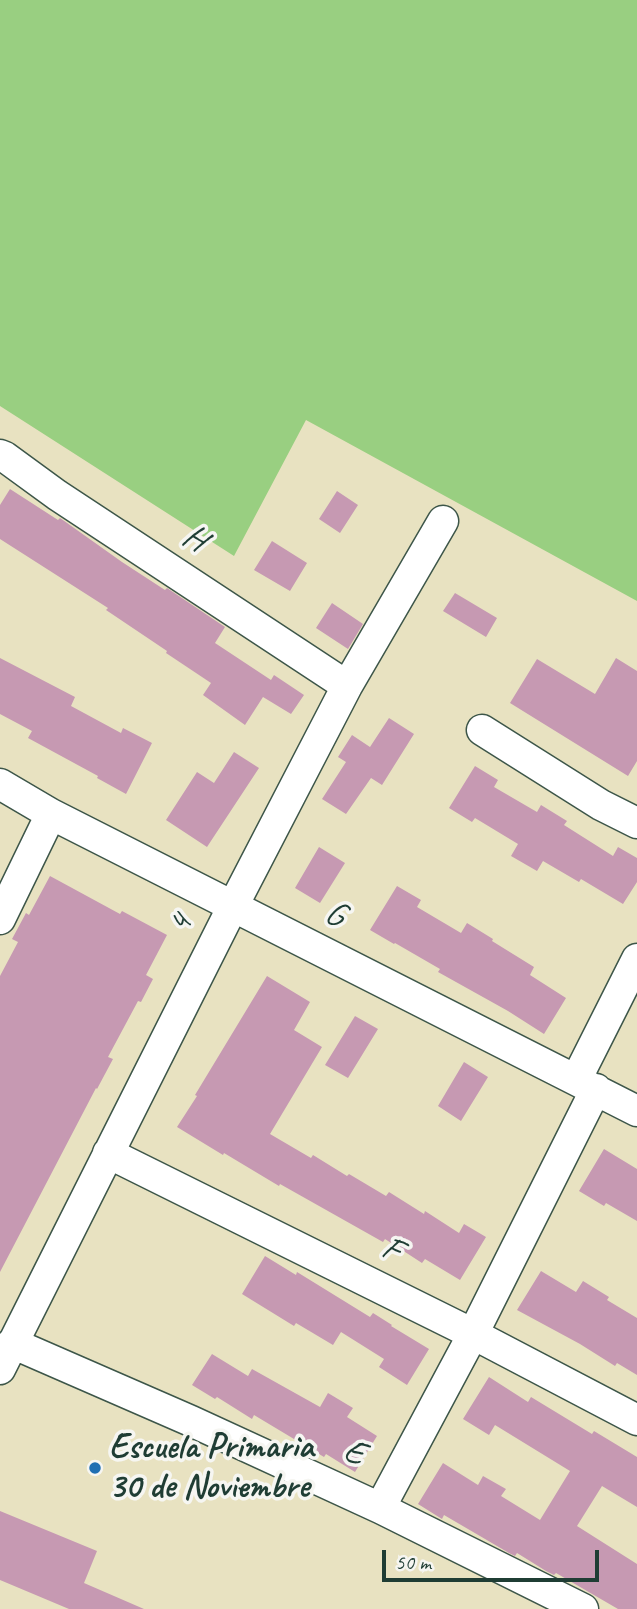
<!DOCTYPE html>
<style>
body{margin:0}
#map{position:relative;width:637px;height:1609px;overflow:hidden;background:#e8e2c1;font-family:Caveat,sans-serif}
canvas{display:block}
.scale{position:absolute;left:382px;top:1550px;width:217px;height:32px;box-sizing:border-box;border:4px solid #1f3d34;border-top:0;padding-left:9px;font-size:21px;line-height:24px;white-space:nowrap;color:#1f3d34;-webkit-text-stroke:5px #f6f6f2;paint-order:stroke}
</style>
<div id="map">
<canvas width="637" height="1609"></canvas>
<div class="scale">50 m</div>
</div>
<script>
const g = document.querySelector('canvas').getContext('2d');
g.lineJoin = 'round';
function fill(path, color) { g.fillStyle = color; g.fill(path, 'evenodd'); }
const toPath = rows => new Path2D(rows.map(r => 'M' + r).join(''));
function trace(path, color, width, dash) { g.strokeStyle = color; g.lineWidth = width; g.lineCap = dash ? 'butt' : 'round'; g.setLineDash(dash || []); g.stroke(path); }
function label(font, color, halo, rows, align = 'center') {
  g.font = font + ' Caveat,sans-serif'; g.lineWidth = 7; g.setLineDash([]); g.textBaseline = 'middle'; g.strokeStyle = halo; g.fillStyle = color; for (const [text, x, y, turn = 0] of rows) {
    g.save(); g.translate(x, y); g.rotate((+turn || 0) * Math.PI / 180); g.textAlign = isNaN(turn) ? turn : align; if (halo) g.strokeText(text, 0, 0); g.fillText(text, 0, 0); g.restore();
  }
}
fill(toPath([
 [0,0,637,0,637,601,306,420,234,556,0,406]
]), '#99cf81');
fill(toPath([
 [10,489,58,520,60,518,122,562,165,590,167,588,225,627,215,643,271,680,274,675,304,695,291,714,263,697,245,725,203,695,211,683,166,653,167,651,106,610,108,608,0,539,0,505],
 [337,491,358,505,340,533,319,519],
 [272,541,307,563,290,591,254,570],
 [455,593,497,618,486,637,443,611],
 [332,603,363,624,348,649,316,628],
 [0,658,75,697,71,706,121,733,123,728,152,743,126,794,97,778,98,776,28,738,32,731,0,714],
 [616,658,637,671,637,761,628,776,510,703,537,659,595,694],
 [389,718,414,734,382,785,371,778,346,814,322,799,346,762,338,757,352,735,370,747],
 [234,752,259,768,207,847,166,820,197,772,214,783],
 [475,766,498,780,494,787,537,812,541,805,567,821,564,825,613,856,618,847,637,858,637,882,623,904,581,879,579,882,543,861,537,871,511,856,518,844,475,818,472,822,449,808],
 [319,847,345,863,320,903,295,888],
 [50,876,120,914,122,911,167,935,146,975,153,979,141,1002,138,1001,108,1057,113,1059,97,1089,96,1088,0,1272,0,976,18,942,12,939,26,913,29,915],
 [397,886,421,900,417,907,461,933,467,923,493,939,492,941,534,967,530,975,566,998,544,1034,508,1011,438,972,440,969,395,943,394,944,370,930],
 [267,976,310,1002,294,1030,322,1047,270,1134,311,1158,313,1155,347,1176,349,1174,386,1196,389,1192,424,1214,425,1211,459,1233,464,1224,486,1237,460,1280,425,1259,422,1263,385,1239,383,1242,280,1184,279,1186,224,1153,223,1155,177,1127,197,1096,195,1095],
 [355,1016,378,1029,348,1078,325,1065],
 [464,1062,488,1077,461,1121,438,1106],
 [604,1149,637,1169,637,1221,606,1203,604,1206,579,1191],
 [265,1256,296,1275,297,1272,370,1317,373,1313,392,1325,391,1326,429,1349,407,1385,379,1367,384,1359,341,1332,333,1345,296,1323,294,1326,242,1294],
 [541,1271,576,1292,583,1281,609,1297,607,1300,637,1318,637,1375,617,1363,615,1366,580,1344,517,1310],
 [212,1354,248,1376,252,1369,320,1407,328,1393,353,1408,347,1417,377,1436,355,1472,326,1454,324,1457,254,1415,252,1419,217,1397,215,1399,192,1385],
 [489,1377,528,1402,531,1397,592,1434,594,1431,637,1457,637,1507,602,1486,577,1526,637,1564,637,1609,618,1609,556,1573,554,1575,546,1571,517,1553,515,1556,509,1553,444,1515,442,1519,418,1504,443,1463,478,1485,483,1476,506,1489,501,1496,540,1520,570,1471,495,1425,489,1435,463,1419],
 [0,1511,97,1551,84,1583,144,1609,69,1609,0,1580]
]), '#c699b2');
const street = toPath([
 [0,455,5,457,57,495,347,686],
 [482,730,601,805,637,823],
 [0,784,51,814,637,1111],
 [0,919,51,814],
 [576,1080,637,959],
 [108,1153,473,1334,637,1420],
 [12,1343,191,1421,380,1508,583,1609],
 [0,1369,233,906,347,686,443,521],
 [380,1508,473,1334,596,1089]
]);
trace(street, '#3d5649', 33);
trace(street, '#fff', 30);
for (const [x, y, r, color] of [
 [95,1468,7,"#1f6fb2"]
]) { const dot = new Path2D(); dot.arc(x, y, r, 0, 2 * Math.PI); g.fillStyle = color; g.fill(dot); trace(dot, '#f6f6f2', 2.5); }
label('35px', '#1f3d34', '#f6f6f2', [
 ["H",194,539,33],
 ["G",335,915,27],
 ["4",181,924,-63],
 ["F",391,1250,26],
 ["E",354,1453,25]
]);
label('bold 35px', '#1f3d34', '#f6f6f2', [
 ["Escuela Primaria",109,1448],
 ["30 de Noviembre",109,1488]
], 'left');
</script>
